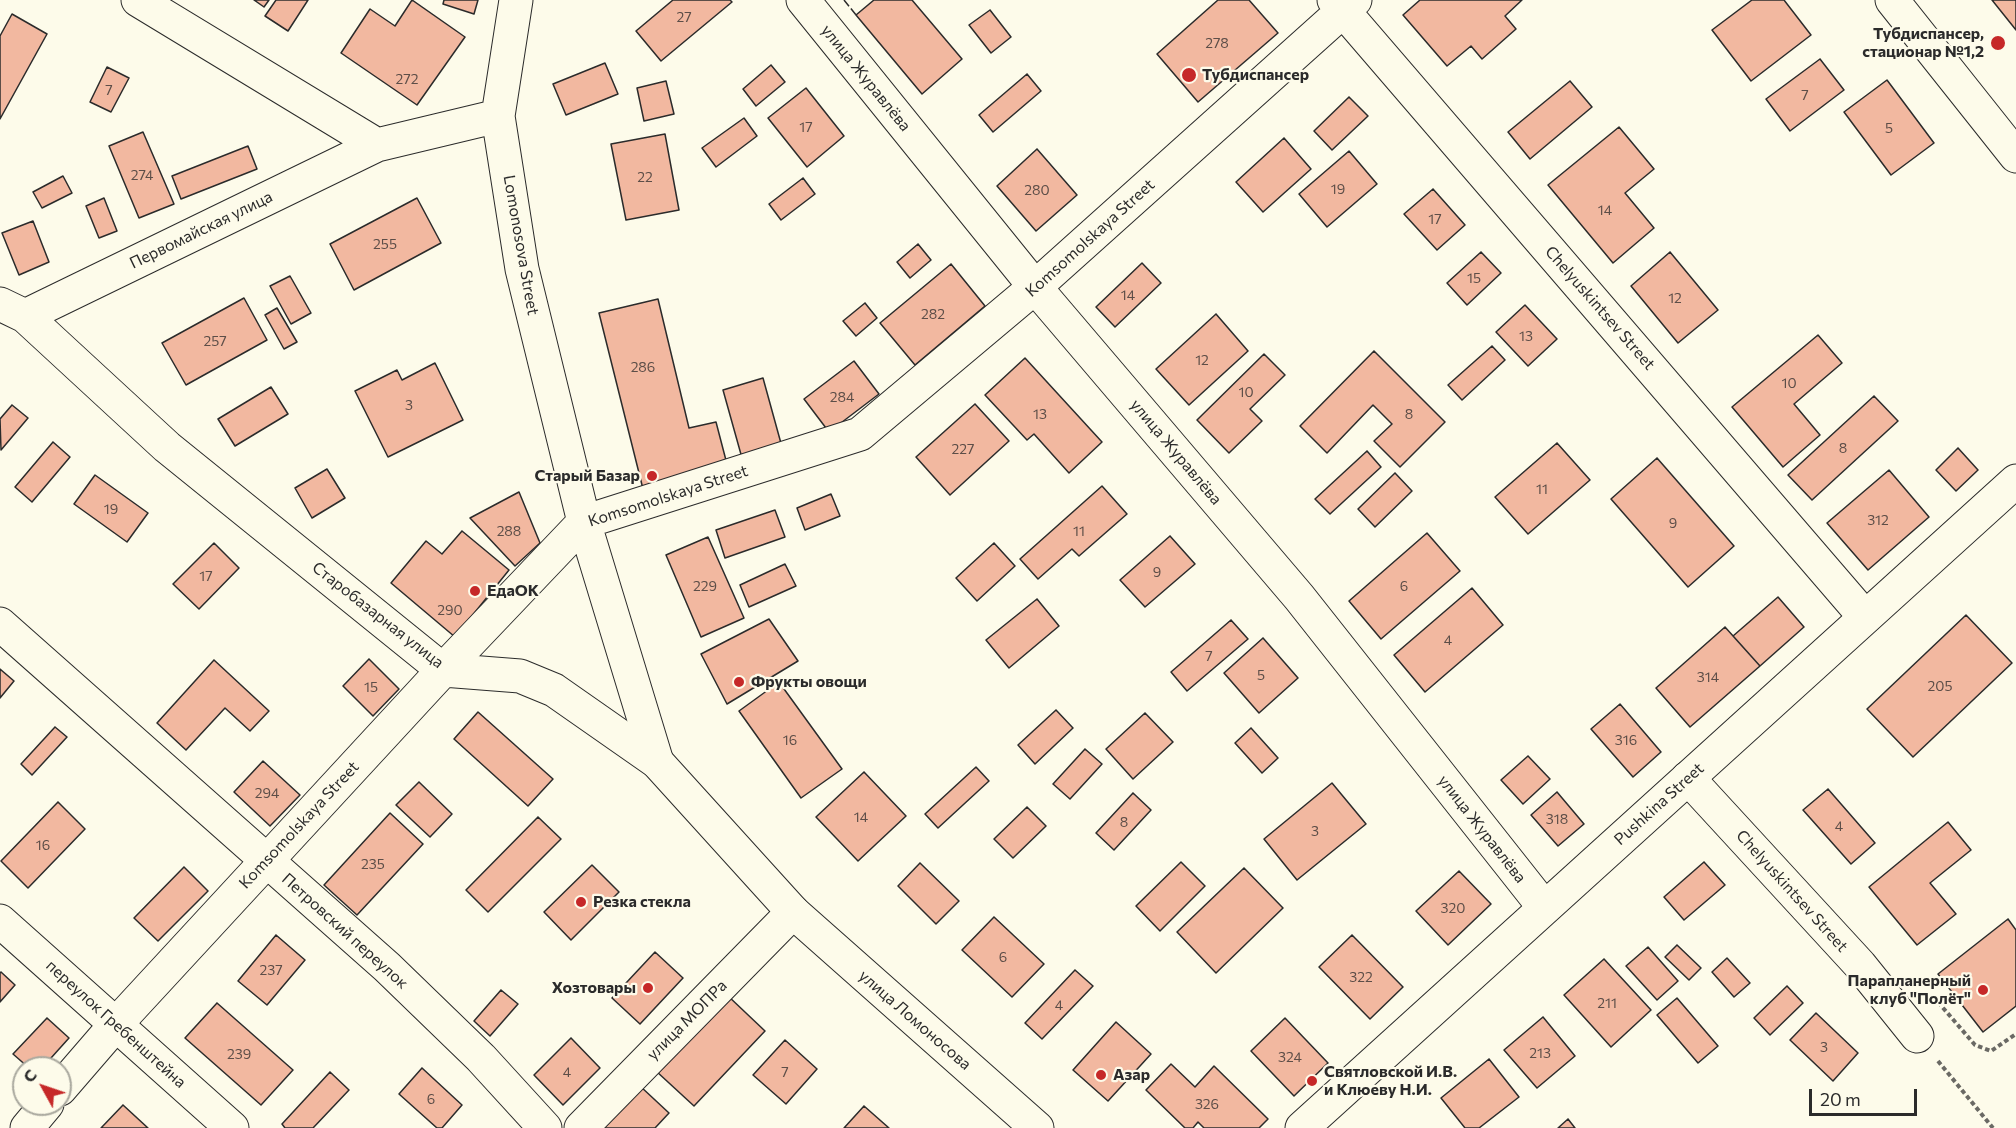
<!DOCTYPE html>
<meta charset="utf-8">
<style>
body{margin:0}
#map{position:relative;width:2016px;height:1128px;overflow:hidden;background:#fdfbea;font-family:Commissioner,sans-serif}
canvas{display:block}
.north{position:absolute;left:12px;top:1056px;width:60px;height:60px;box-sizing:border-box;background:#fdfbea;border:2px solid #a9a89e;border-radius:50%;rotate:310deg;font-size:16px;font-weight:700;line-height:24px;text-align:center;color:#2b2b2b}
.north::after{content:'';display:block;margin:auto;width:21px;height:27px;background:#c62828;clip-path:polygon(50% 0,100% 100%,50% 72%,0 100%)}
.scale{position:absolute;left:1809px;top:1089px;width:108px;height:27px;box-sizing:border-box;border:3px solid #2b2b2b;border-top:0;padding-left:8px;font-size:18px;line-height:21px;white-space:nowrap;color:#2b2b2b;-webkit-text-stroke:4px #fdfbea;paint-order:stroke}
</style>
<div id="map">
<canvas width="2016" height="1128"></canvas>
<div class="north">С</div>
<div class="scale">20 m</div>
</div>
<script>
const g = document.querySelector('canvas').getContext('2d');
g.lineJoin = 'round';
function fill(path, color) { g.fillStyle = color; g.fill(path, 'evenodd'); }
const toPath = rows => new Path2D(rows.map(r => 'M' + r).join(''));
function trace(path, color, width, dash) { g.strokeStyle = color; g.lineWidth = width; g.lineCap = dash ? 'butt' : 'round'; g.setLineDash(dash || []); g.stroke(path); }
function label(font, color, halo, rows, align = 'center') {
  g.font = font + ' Commissioner,sans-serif'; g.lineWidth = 4.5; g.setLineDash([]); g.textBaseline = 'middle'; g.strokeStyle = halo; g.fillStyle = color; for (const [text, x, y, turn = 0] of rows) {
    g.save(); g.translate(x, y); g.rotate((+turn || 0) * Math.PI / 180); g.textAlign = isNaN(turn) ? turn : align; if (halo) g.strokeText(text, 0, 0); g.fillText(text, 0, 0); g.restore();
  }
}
const building = toPath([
 [254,0,269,0,264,7,254,0],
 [276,0,308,0,288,31,265,16,276,0],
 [412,0,465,37,417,105,341,53,370,9,395,26,412,0],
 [444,0,478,0,474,14,443,4,444,0],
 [673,0,730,0,732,2,661,61,636,31,673,0],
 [874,0,912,0,962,59,922,94,856,15,874,0],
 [1218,0,1249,0,1278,33,1198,102,1157,54,1218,0],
 [1420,0,1522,0,1505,16,1516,29,1482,59,1471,46,1447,66,1403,15,1420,0],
 [1752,0,1784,0,1811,35,1751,81,1712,30,1752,0],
 [1992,0,2016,0,2016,30,1992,0],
 [990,10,1011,37,991,53,969,25,990,10],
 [12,14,47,34,0,119,0,36,12,14],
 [1820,59,1844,90,1790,131,1766,99,1820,59],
 [605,63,618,94,566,115,553,84,605,63],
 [771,65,785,82,756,106,743,89,771,65],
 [107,67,129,78,111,112,90,102,107,67],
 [1027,74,1041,91,993,132,979,115,1027,74],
 [1887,80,1934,143,1891,175,1844,112,1887,80],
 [666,81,674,114,644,121,637,88,666,81],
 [1570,81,1592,107,1530,159,1508,132,1570,81],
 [806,88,844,136,807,167,768,118,806,88],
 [1349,97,1368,116,1332,150,1314,131,1349,97],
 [744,118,757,136,716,167,702,148,744,118],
 [1619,127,1654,169,1625,193,1654,228,1613,263,1548,185,1619,127],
 [143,132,174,204,139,218,109,146,143,132],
 [665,134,679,210,626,220,611,144,665,134],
 [1284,138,1311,169,1263,212,1236,182,1284,138],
 [248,146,257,169,181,199,172,176,248,146],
 [1037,149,1077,195,1036,231,997,186,1037,149],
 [1349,151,1377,184,1327,227,1299,194,1349,151],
 [63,176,72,193,42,208,33,192,63,176],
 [803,178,815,194,781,220,769,204,803,178],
 [1433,189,1465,225,1437,250,1404,214,1433,189],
 [104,198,117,231,99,238,86,206,104,198],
 [417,198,441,243,354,290,330,244,417,198],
 [33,221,49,262,19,275,2,233,33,221],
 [918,244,931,260,910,278,897,262,918,244],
 [1481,252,1501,273,1467,305,1447,283,1481,252],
 [1670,252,1718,310,1678,343,1631,286,1670,252],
 [1142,263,1161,283,1115,327,1096,307,1142,263],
 [951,264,985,306,915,365,880,323,951,264],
 [290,276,311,313,291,324,270,286,290,276],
 [244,298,267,340,186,385,162,343,244,298],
 [658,299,689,428,716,422,728,468,643,489,599,313,658,299],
 [865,303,877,318,856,336,843,321,865,303],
 [1525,305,1557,339,1528,366,1496,332,1525,305],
 [277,308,297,342,284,349,265,315,277,308],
 [1216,314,1248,351,1189,405,1156,369,1216,314],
 [1818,335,1842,363,1794,404,1820,435,1783,467,1732,407,1818,335],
 [1492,346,1505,360,1462,400,1448,385,1492,346],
 [1374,351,1445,422,1400,467,1374,441,1392,424,1373,405,1327,453,1300,426,1374,351],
 [1264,354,1285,375,1250,409,1262,421,1229,453,1197,420,1264,354],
 [1025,358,1102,442,1069,473,1034,434,1027,440,985,395,1025,358],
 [854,361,879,394,829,432,804,399,854,361],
 [435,363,463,420,388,457,355,391,397,370,402,380,435,363],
 [763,378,782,447,742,458,723,390,763,378],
 [271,387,288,414,235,446,218,419,271,387],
 [1874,396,1898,421,1812,500,1788,475,1874,396],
 [975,404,1009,441,950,495,916,457,975,404],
 [12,405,28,418,1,450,0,419,12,405],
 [53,442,70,457,32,502,15,487,53,442],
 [1557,443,1590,480,1528,534,1495,497,1557,443],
 [1958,448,1978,470,1956,491,1936,470,1958,448],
 [1367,451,1381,467,1330,514,1315,499,1367,451],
 [1657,458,1734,546,1688,587,1611,499,1657,458],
 [327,469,345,498,312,518,295,488,327,469],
 [1889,470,1929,517,1868,570,1827,523,1889,470],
 [1395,473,1412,491,1375,527,1358,509,1395,473],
 [95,475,148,513,127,542,74,504,95,475],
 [1102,486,1127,514,1079,556,1072,549,1038,579,1020,559,1102,486],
 [519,492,540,543,515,566,470,518,519,492],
 [831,494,840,516,805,530,797,508,831,494],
 [775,510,785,537,725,558,716,530,775,510],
 [462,531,509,570,455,637,391,583,426,541,442,554,462,531],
 [1427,533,1460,571,1381,639,1349,601,1427,533],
 [1170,536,1195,564,1145,607,1120,580,1170,536],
 [708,537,744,618,701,637,666,555,708,537],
 [214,543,239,568,199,609,173,584,214,543],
 [994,543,1015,566,977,601,956,578,994,543],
 [785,564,796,586,749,607,740,585,785,564],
 [1472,588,1503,625,1425,692,1394,655,1472,588],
 [1778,597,1804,627,1760,666,1733,636,1778,597],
 [1037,599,1059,626,1009,668,986,640,1037,599],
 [1966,615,2012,663,1913,757,1867,709,1966,615],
 [769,619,798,661,727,704,701,654,769,619],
 [1231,620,1248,639,1187,691,1171,672,1231,620],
 [1725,627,1760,666,1690,727,1656,688,1725,627],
 [1263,638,1298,678,1259,713,1224,673,1263,638],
 [369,659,399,689,373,716,343,686,369,659],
 [214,660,269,711,250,731,225,708,186,750,157,723,214,660],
 [0,669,14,681,0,698,0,669],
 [779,682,842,769,801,798,739,711,779,682],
 [1620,704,1661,752,1633,777,1591,729,1620,704],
 [1056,710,1073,728,1035,764,1018,745,1056,710],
 [478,712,553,779,528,806,454,739,478,712],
 [1145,713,1173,742,1133,779,1106,749,1145,713],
 [55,727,67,737,32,775,21,764,55,727],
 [1251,728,1278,758,1262,773,1235,743,1251,728],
 [1085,749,1102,764,1070,799,1053,784,1085,749],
 [1528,756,1550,779,1523,804,1501,780,1528,756],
 [263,761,300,795,270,826,234,792,263,761],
 [976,767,989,781,938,828,925,814,976,767],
 [864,772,906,816,858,861,816,817,864,772],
 [419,782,452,814,430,837,396,805,419,782],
 [1332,783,1366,824,1297,880,1264,839,1332,783],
 [1828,789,1875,843,1851,864,1803,810,1828,789],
 [1557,792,1584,824,1558,846,1531,815,1557,792],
 [1133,793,1151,810,1114,850,1096,833,1133,793],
 [58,802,85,829,28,888,1,861,58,802],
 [1027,807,1046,826,1013,858,994,839,1027,807],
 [390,813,423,844,357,915,324,885,390,813],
 [538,817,561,839,488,912,466,890,538,817],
 [1948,822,1971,850,1930,883,1956,914,1917,945,1869,887,1948,822],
 [1181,862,1205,886,1160,931,1136,906,1181,862],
 [1704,862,1725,885,1684,920,1664,897,1704,862],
 [920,863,959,901,936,924,898,886,920,863],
 [592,865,619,892,571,940,544,912,592,865],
 [184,867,208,891,158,941,134,918,184,867],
 [1244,868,1283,908,1216,973,1177,932,1244,868],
 [1459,871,1491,904,1448,945,1416,911,1459,871],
 [994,917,1044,964,1012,997,962,950,994,917],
 [2008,919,2016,930,2016,1006,1983,1032,1938,974,2008,919],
 [276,935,305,960,267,1005,238,981,276,935],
 [1352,935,1403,987,1370,1019,1319,967,1352,935],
 [1677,945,1701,968,1689,980,1665,957,1677,945],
 [1648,947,1678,981,1657,1000,1626,966,1648,947],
 [655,952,683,978,640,1024,612,998,655,952],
 [1727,958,1750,983,1734,997,1712,972,1727,958],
 [1604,959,1651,1010,1611,1047,1564,995,1604,959],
 [1075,970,1093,986,1042,1039,1025,1023,1075,970],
 [1,972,15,985,0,1002,0,973,1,972],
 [1787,986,1803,1003,1770,1035,1754,1018,1787,986],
 [501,990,518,1004,490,1036,474,1021,501,990],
 [727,995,765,1031,694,1106,656,1071,727,995],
 [1677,998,1718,1046,1698,1063,1657,1015,1677,998],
 [217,1003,293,1070,261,1105,185,1038,217,1003],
 [1816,1013,1858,1053,1833,1081,1790,1040,1816,1013],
 [1543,1017,1575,1056,1537,1088,1504,1050,1543,1017],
 [47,1018,69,1038,42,1068,29,1068,13,1054,47,1018],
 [1285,1018,1328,1063,1294,1096,1251,1051,1285,1018],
 [1116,1022,1151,1054,1108,1101,1073,1070,1116,1022],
 [571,1038,600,1068,563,1105,534,1075,571,1038],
 [785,1040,817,1069,786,1104,753,1075,785,1040],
 [1489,1059,1519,1097,1479,1128,1465,1128,1441,1098,1489,1059],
 [1171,1064,1195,1087,1214,1066,1268,1119,1259,1128,1204,1128,1198,1122,1193,1128,1185,1128,1146,1090,1171,1064],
 [422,1068,462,1105,442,1128,437,1128,399,1094,422,1068],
 [330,1072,349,1090,313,1128,285,1128,282,1124,330,1072],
 [640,1086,669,1113,655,1128,600,1128,640,1086],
 [123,1105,148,1128,101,1128,123,1105],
 [864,1106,889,1128,844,1128,864,1106],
 [1568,1119,1575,1128,1558,1128,1568,1119]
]);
fill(building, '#f2b8a0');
trace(building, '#2b2b2b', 1.5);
const minor = toPath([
 [138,0,377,145,498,116],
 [516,0,498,116,522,269,584,522,657,762],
 [803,0,1035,287,1299,597,1544,907],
 [1334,0,1865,617],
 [1892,0,2016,156],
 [0,304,25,316,167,447,443,670,584,522,860,434,1035,287,1355,0],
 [25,316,377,145],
 [0,624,387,967,481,1058,545,1128],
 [1688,778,1860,965,1917,1036],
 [0,921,232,1128],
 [581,1128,793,912]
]);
const major = toPath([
 [60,1089,117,1023,443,670,520,676,554,690,657,762,793,912,1037,1128],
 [27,1128,47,1104],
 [1302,1128,2016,481]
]);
trace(minor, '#2b2b2b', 35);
trace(major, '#2b2b2b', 35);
trace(toPath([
 [1938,1002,1975,1045,1991,1051,2016,1034],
 [1938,1061,1993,1128]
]), '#6a6964', 4, [4.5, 3]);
trace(minor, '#fdfbea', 33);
trace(major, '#fdfbea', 33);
trace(toPath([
 [844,0,856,15]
]), '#2b2b2b', 1.5, [8, 3]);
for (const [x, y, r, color] of [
 [1998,43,8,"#c62828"],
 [1189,75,8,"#c62828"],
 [652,476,6,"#c62828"],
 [475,591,6,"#c62828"],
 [739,682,6,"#c62828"],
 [581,902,6,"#c62828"],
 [648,988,6,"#c62828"],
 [1983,990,6,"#c62828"],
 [1101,1075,6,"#c62828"],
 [1312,1081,6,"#c62828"]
]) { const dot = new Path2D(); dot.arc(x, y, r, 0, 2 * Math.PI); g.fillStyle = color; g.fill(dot); trace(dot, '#fdfbea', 2); }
label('14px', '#5d4e48', null, [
 ["27",684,17],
 ["278",1217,43],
 ["272",407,79],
 ["7",109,90],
 ["7",1805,95],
 ["17",806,127],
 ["5",1889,128],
 ["274",142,175],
 ["22",645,177],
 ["19",1338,189],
 ["280",1037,190],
 ["14",1605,210],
 ["17",1435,219],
 ["255",385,244],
 ["15",1474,278],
 ["14",1128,295],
 ["12",1675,298],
 ["282",933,314],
 ["13",1526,336],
 ["257",215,341],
 ["12",1202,360],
 ["286",643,367],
 ["10",1789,383],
 ["10",1246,392],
 ["284",842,397],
 ["3",409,405],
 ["13",1040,414],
 ["8",1409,414],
 ["8",1843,448],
 ["227",963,449],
 ["11",1542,489],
 ["19",111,509],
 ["312",1878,520],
 ["9",1673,523],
 ["288",509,531],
 ["11",1079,531],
 ["9",1157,572],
 ["17",206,576],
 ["229",705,586],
 ["6",1404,586],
 ["290",450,610],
 ["4",1448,640],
 ["7",1209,656],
 ["5",1261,675],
 ["314",1708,677],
 ["205",1940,686],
 ["15",371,687],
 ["16",790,740],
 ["316",1626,740],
 ["294",267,793],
 ["14",861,817],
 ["318",1557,819],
 ["8",1124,822],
 ["4",1839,826],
 ["3",1315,831],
 ["16",43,845],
 ["235",373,864],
 ["320",1453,908],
 ["6",1003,957],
 ["237",271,970],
 ["322",1361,977],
 ["211",1607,1003],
 ["4",1059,1005],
 ["3",1824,1047],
 ["213",1540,1053],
 ["239",239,1054],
 ["324",1290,1057],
 ["4",567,1072],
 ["7",785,1072],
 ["6",431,1099],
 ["326",1207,1104]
]);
label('bold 16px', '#2b2b2b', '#fdfbea', [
 ["Тубдиспансер,",1984,34,"right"],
 ["стационар №1,2",1984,52,"right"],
 ["Тубдиспансер",1202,75],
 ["Старый Базар",640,476,"right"],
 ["ЕдаОК",487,591],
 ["Фрукты овощи",751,682],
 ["Резка стекла",593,902],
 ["Парапланерный",1971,981,"right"],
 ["клуб \"Полёт\"",1971,999,"right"],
 ["Хозтовары",636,988,"right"],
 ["Святловской И.В.",1324,1072],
 ["и Клюеву Н.И.",1324,1090],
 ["Азар",1113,1075]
], 'left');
label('16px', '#2b2b2b', '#fdfbea', [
 ["улица Журавлёва",866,78,51],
 ["Первомайская улица",201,230,-26],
 ["Komsomolskaya Street",1090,238,-42],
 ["Lomonosova Street",521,245,80],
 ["Chelyuskintsev Street",1600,308,49],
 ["улица Журавлёва",1176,452,50],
 ["Komsomolskaya Street",668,496,-18],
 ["Старобазарная улица",378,615,38],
 ["Pushkina Street",1659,804,-42],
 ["Komsomolskaya Street",299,825,-47],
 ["улица Журавлёва",1482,829,52],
 ["Chelyuskintsev Street",1792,891,48],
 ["Петровский переулок",345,931,42],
 ["улица МОПРа",687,1020,-45],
 ["улица Ломоносова",915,1020,41],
 ["переулок Гребенштейна",116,1024,42]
]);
</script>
